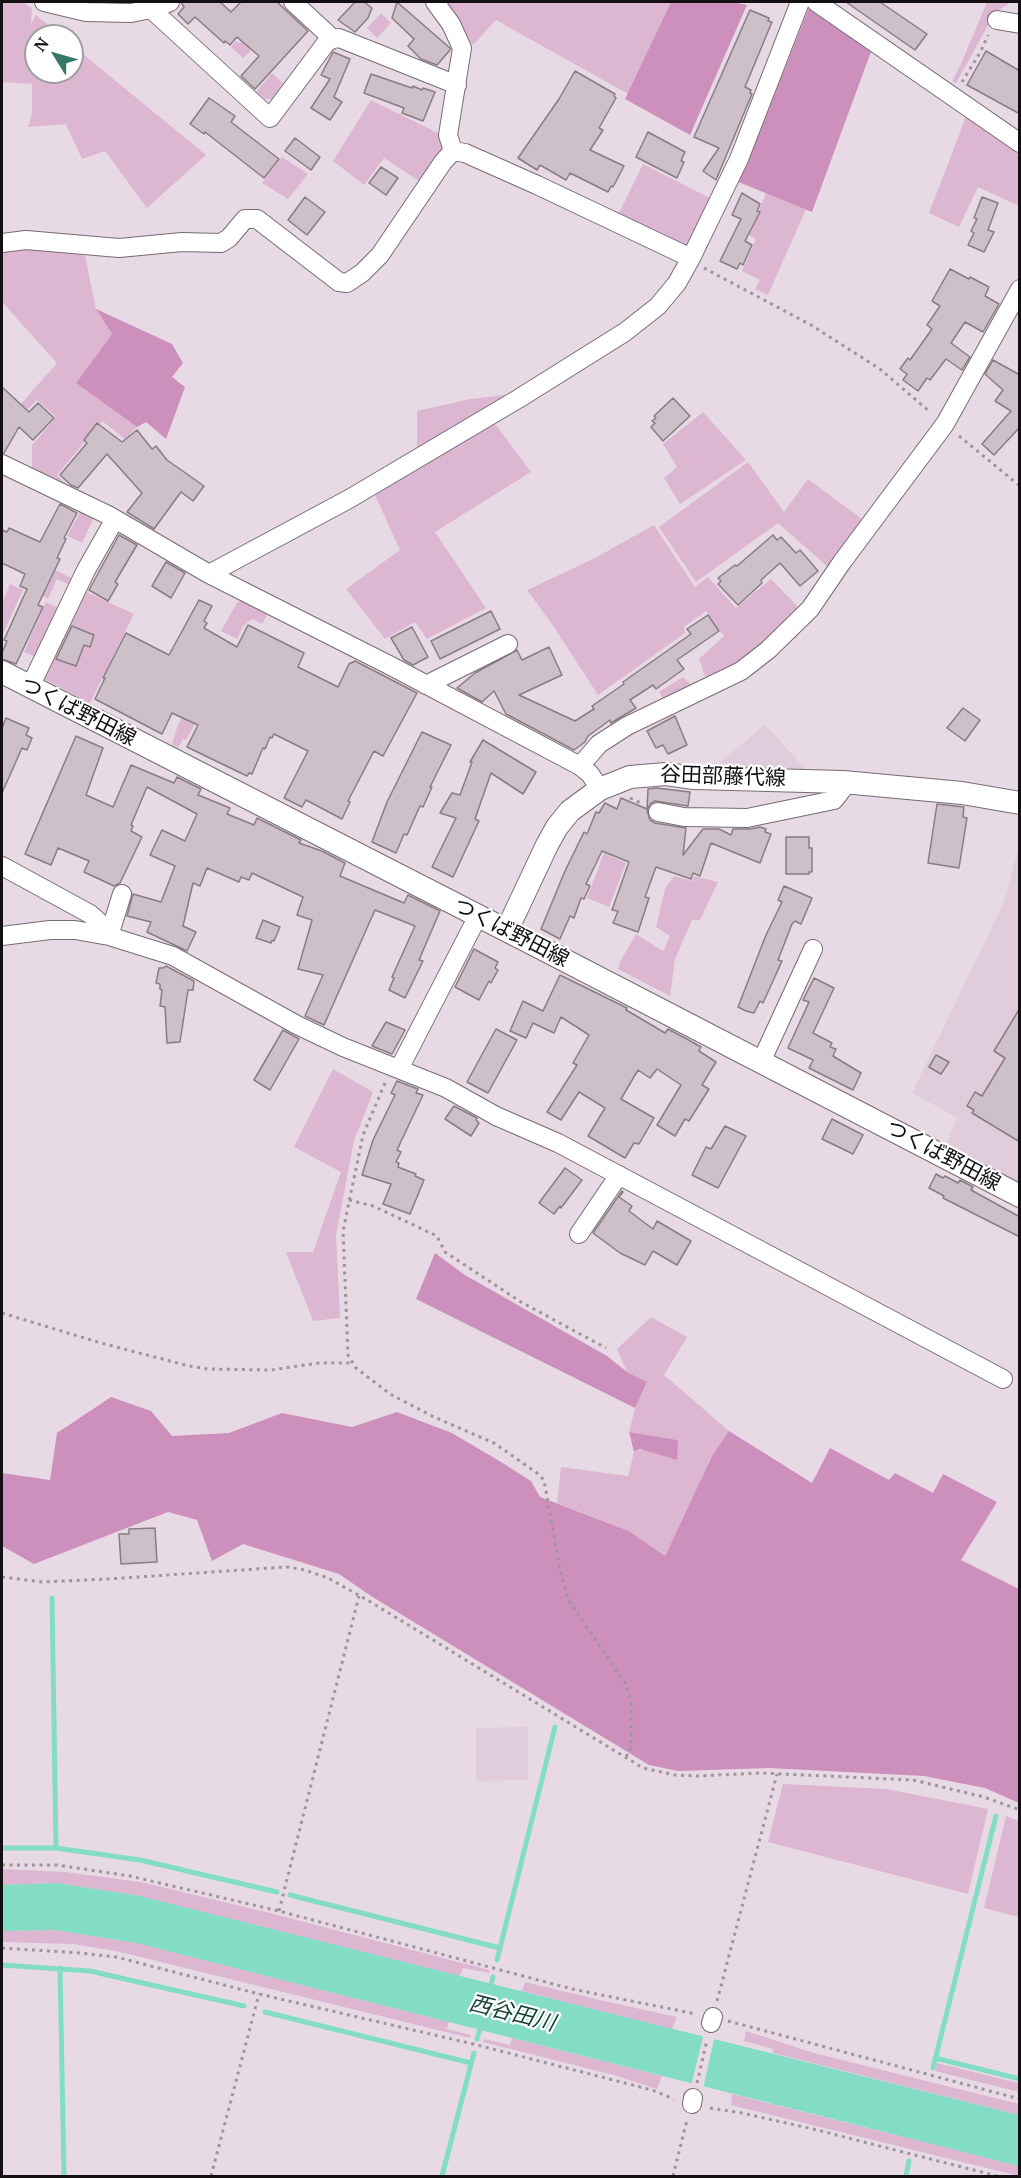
<!DOCTYPE html>
<meta charset="utf-8">
<style>
body{margin:0}
#map{position:relative;width:1021px;height:2178px;overflow:hidden;background:#e8dae4;font-family:"PT Serif",serif}
canvas{display:block}
.frame{position:absolute;inset:0;border:3px solid #140f12;pointer-events:none}
.north{position:absolute;left:24px;top:24px;width:60px;height:60px;box-sizing:border-box;background:#fff;border:2px solid #a19fa0;border-radius:50%;rotate:307deg;font-size:16px;font-weight:700;line-height:24px;text-align:center;color:#140f12}
.north::after{content:'';display:block;margin:auto;width:21px;height:27px;background:#377868;clip-path:polygon(50% 0,100% 100%,50% 72%,0 100%)}
</style>
<div id="map">
<canvas width="1021" height="2178"></canvas>
<div class="frame"></div>
<div class="north">N</div>
</div>
<script>
const g = document.querySelector('canvas').getContext('2d');
g.lineJoin = 'round';
function fill(path, color) { g.fillStyle = color; g.fill(path, 'evenodd'); }
const toPath = rows => new Path2D(rows.map(r => 'M' + r).join(''));
function trace(path, color, width, dash) { g.strokeStyle = color; g.lineWidth = width; g.lineCap = dash ? 'butt' : 'round'; g.setLineDash(dash || []); g.stroke(path); }
function label(font, color, halo, rows, align = 'center') {
  g.font = font + ' "PT Serif","Noto Sans JP",serif'; g.lineWidth = 4.5; g.setLineDash([]); g.textBaseline = 'middle'; g.strokeStyle = halo; g.fillStyle = color; for (const [text, x, y, turn = 0] of rows) {
    g.save(); g.translate(x, y); g.rotate((+turn || 0) * Math.PI / 180); g.textAlign = isNaN(turn) ? turn : align; if (halo) g.strokeText(text, 0, 0); g.fillText(text, 0, 0); g.restore();
  }
}
fill(toPath([
 [765,725,810,774,714,767],
 [1019,846,1019,1184,945,1145,958,1118,912,1093,1004,902],
 [528,1727,528,1780,476,1781,476,1728]
]), '#e0ccda');
fill(toPath([
 [2,2,22,2,32,8,31,24,36,15,61,36,36,36,36,72,72,72,72,45,206,155,147,208,105,151,82,159,66,124,28,127,32,114,32,84,2,82],
 [443,2,671,2,628,94,496,20,473,45],
 [987,2,1011,2,995,13,956,83,952,81,961,64],
 [381,13,391,23,377,38,367,28],
 [250,32,260,42,243,58,231,47,236,41,239,43],
 [272,73,283,83,272,99,265,99,256,92],
 [371,100,442,135,444,141,441,153,422,183,384,158,364,185,333,161],
 [967,114,998,140,1019,153,1019,206,978,187,959,227,929,213],
 [282,157,308,174,288,199,262,183],
 [643,164,712,199,689,248,618,215],
 [766,193,806,209,768,295,755,289,760,280,742,271,756,239,749,235],
 [2,249,51,249,85,256,96,309,112,334,76,383,137,427,125,439,102,421,57,475,71,489,32,470,32,445,56,417,37,400,17,420,11,415,57,363,2,302],
 [512,394,417,449,417,411,471,399],
 [703,412,746,460,680,504,664,478,677,467,663,444],
 [493,421,531,472,435,532,486,608,427,639,415,622,385,639,346,589,400,550,374,493],
 [748,462,784,512,808,479,866,522,830,569,778,523,696,582,659,527],
 [82,509,95,515,82,543,67,536],
 [654,525,695,587,708,577,736,608,771,579,802,611,754,654,710,678,705,676,699,659,724,636,706,611,684,627,685,633,598,695,552,624,527,590,595,558],
 [55,570,73,579,70,585,57,579,48,599,43,596],
 [10,584,23,590,2,636,2,603],
 [82,590,134,614,90,703,44,679],
 [244,599,269,611,262,624,252,619,243,626,237,639,221,631,237,603],
 [46,602,58,608,36,657,24,652],
 [683,677,691,685,663,699,659,692],
 [184,714,198,718,186,740,183,739,178,748,172,744,178,725],
 [604,853,626,863,609,907,587,898],
 [674,876,692,881,694,876,718,882,700,920,692,920,675,959,670,996,618,969,621,960,636,934,663,951,670,936,656,927,665,889],
 [333,1069,373,1092,354,1141,336,1235,340,1318,313,1321,286,1252,313,1252,341,1172,294,1147],
 [651,1317,687,1337,664,1375,729,1431,712,1456,665,1556,629,1531,557,1503,561,1467,628,1476,634,1452,678,1440,629,1432,635,1408,647,1382,627,1372,617,1349],
 [783,1784,886,1789,988,1809,968,1894,768,1842],
 [1006,1816,1019,1821,1019,1917,984,1908],
 [2,1869,65,1872,141,1882,270,1913,489,1970,489,1973,463,1968,460,1976,135,1895,56,1883,2,1885],
 [55,1930,136,1943,449,2022,447,2029,471,2035,470,2038,116,1951,73,1944,2,1942,2,1931],
 [525,1982,600,2000,677,2017,672,2029,522,1991],
 [746,2031,814,2053,1019,2104,1019,2115,773,2053,773,2049,744,2041],
 [512,2038,662,2076,657,2089,617,2076,483,2042,484,2039,510,2045],
 [937,2063,1019,2083,1019,2092,935,2071],
 [732,2094,1019,2166,1019,2176,731,2105]
]), '#ddb7d2');
fill(toPath([
 [671,2,733,2,747,5,690,135,625,99],
 [810,5,872,49,812,212,736,181,770,106],
 [96,309,172,344,183,363,172,377,185,387,166,439,146,422,137,427,76,383,112,334],
 [435,1253,465,1275,607,1356,627,1372,647,1382,635,1408,416,1299],
 [111,1397,151,1411,172,1436,229,1433,282,1413,352,1427,397,1412,452,1433,501,1462,531,1481,540,1497,629,1531,665,1556,712,1456,729,1431,812,1483,830,1448,889,1480,895,1473,933,1493,943,1474,997,1502,961,1560,1019,1589,1019,1803,985,1788,924,1776,769,1768,678,1771,649,1765,371,1596,339,1574,243,1544,212,1561,197,1520,168,1512,34,1564,2,1546,2,1473,50,1480,57,1433],
 [629,1432,678,1440,677,1460,640,1449,634,1452]
]), '#cd90bc');
fill(toPath([
 [56,1883,135,1895,1019,2115,1019,2166,136,1943,55,1930,2,1931,2,1885]
]), '#83dcc4');
fill(toPath([
 [704,2033,715,2035,703,2089,691,2086]
]), '#e8dae4');
trace(toPath([
 [52,1598,56,1848],
 [2,1848,56,1848,140,1860,277,1892],
 [290,1895,500,1948],
 [497,1960,555,1727],
 [2,1965,90,1971,244,2006],
 [60,1968,64,2176],
 [490,1990,493,1977],
 [265,2012,471,2063],
 [477,2039,481,2025],
 [935,2058,1020,2079],
 [933,2068,996,1816],
 [442,2176,474,2053],
 [906,2176,909,2161]
]), '#83dcc4', 5);
const building = toPath([
 [181,2,220,2,231,12,241,2,277,2,308,31,255,89,241,76,259,56,237,37,230,45,225,41,224,43,195,17,188,24,178,14,184,7,181,2],
 [355,2,364,2,372,8,368,18,355,32,338,20,355,2],
 [397,2,450,48,450,50,437,65,421,59,408,46,414,39,392,18,397,2],
 [846,2,880,2,927,34,915,50,846,2],
 [750,10,769,18,768,21,772,22,745,87,751,90,750,93,752,94,716,180,703,171,719,148,694,137,750,10],
 [986,51,1020,71,1020,114,967,85,986,51],
 [333,52,350,59,334,97,342,102,330,120,311,108,330,79,321,75,333,52],
 [575,71,615,94,614,96,616,98,599,128,603,130,590,150,624,166,613,187,611,186,608,192,570,173,566,180,540,165,537,170,518,158,559,99,575,71],
 [371,74,412,88,413,86,422,90,423,88,435,92,423,121,402,113,404,108,364,93,371,74],
 [209,98,235,116,231,122,279,159,264,178,205,132,204,134,190,124,209,98],
 [648,132,685,152,681,161,684,162,677,178,636,157,648,132],
 [295,138,320,157,311,170,285,151,295,138],
 [381,167,398,178,386,195,369,183,381,167],
 [742,193,760,204,757,211,760,212,745,241,752,245,743,265,740,263,737,269,720,261,741,219,732,215,742,193],
 [305,197,325,212,307,235,288,220,305,197],
 [982,197,998,203,988,230,994,232,984,252,968,245,974,233,971,231,977,219,974,218,982,197],
 [950,269,969,279,970,277,989,287,985,296,999,304,983,332,965,322,951,343,970,357,962,370,946,359,930,380,927,378,918,391,903,380,907,374,900,369,908,358,910,360,932,329,927,325,940,306,932,301,950,269],
 [993,360,1020,375,1020,427,994,455,982,444,1011,411,995,401,1003,390,985,374,993,360],
 [2,387,29,412,38,403,54,418,33,440,19,427,4,453,2,453,2,387],
 [673,398,690,416,663,441,651,427,655,423,652,421,656,418,654,416,673,398],
 [97,423,122,442,137,430,152,449,156,446,167,460,204,486,193,501,181,492,154,529,127,512,142,493,107,454,78,488,71,485,60,475,87,443,84,440,97,423],
 [60,504,77,513,64,538,66,539,57,558,60,559,38,605,43,607,16,664,2,659,2,653,7,641,4,640,27,589,20,586,25,574,2,563,2,530,7,532,9,528,40,542,60,504],
 [119,535,137,545,115,582,118,584,108,601,89,590,119,535],
 [773,535,777,540,781,537,796,553,800,550,818,571,800,586,780,563,761,580,762,583,738,605,718,584,721,581,718,578,735,565,737,566,773,535],
 [166,562,185,573,171,598,152,586,166,562],
 [199,600,212,606,204,621,207,623,204,628,237,647,248,625,304,653,298,667,338,687,349,664,355,661,417,693,383,756,374,751,348,801,350,802,342,819,306,800,302,807,284,798,308,751,274,734,272,738,270,737,265,749,263,748,252,774,249,773,247,776,187,747,198,725,172,713,162,734,95,699,105,678,103,678,126,633,169,655,199,600],
 [491,611,500,629,440,659,431,641,491,611],
 [708,615,719,631,677,660,684,669,656,689,653,685,630,700,636,708,611,723,610,720,588,736,585,742,574,750,506,714,494,691,482,702,457,688,475,673,517,650,522,660,549,647,562,675,519,695,575,721,594,709,592,706,624,684,623,682,691,634,687,629,708,615],
 [72,626,94,635,90,647,84,645,76,666,56,659,72,626],
 [412,627,428,657,413,665,404,660,391,638,412,627],
 [963,708,980,720,965,741,947,728,963,708],
 [675,716,687,745,668,754,663,745,656,748,647,731,675,716],
 [6,718,29,728,26,735,32,738,27,750,22,748,2,793,2,728,6,718],
 [422,732,451,745,430,787,432,787,423,807,420,806,407,835,404,834,396,853,372,842,387,802,422,732],
 [76,736,103,748,86,795,113,807,131,765,174,783,177,777,201,789,198,795,230,808,227,814,254,825,257,818,301,840,299,843,322,851,345,863,340,876,404,903,408,895,440,911,419,960,423,961,405,998,389,990,394,978,392,977,415,926,375,910,324,1025,305,1016,323,975,298,969,312,920,297,915,303,897,252,873,249,880,241,877,239,882,207,868,200,886,193,883,183,926,196,932,187,951,147,932,151,922,127,916,133,894,161,902,175,866,150,855,162,830,185,841,197,814,147,787,131,825,133,826,131,831,142,837,120,883,114,886,84,872,89,861,58,848,51,865,25,854,76,736],
 [483,740,536,772,523,794,491,773,475,819,479,821,453,877,432,867,456,818,440,813,452,793,460,795,472,762,470,762,483,740],
 [657,788,690,792,688,806,655,801,650,804,647,810,650,820,655,823,686,828,683,855,703,829,719,829,731,835,733,829,750,829,760,827,766,829,765,832,771,834,760,863,711,843,700,876,693,873,691,879,656,867,645,897,649,898,638,932,613,923,618,911,612,910,629,862,602,851,586,884,590,886,584,899,581,898,574,918,570,916,560,939,541,929,565,871,584,832,587,834,596,812,599,813,605,803,617,809,621,798,647,809,648,789,657,788],
 [937,804,964,807,963,817,967,818,959,868,928,863,937,804],
 [786,837,809,837,809,848,812,848,812,872,809,872,809,874,786,874,786,837],
 [784,886,812,898,801,924,795,921,792,924,778,960,782,961,763,1003,760,1001,754,1013,746,1011,738,1007,766,935,782,902,778,900,784,886],
 [263,920,280,927,274,941,272,940,271,943,256,938,263,920],
 [474,949,498,962,495,968,498,970,491,983,489,981,479,1000,455,987,474,949],
 [166,966,194,981,193,990,188,990,180,1042,167,1043,165,1007,160,1006,162,990,160,989,160,984,156,983,159,968,163,968,166,966],
 [560,975,627,1008,626,1010,633,1014,665,1033,668,1029,685,1038,701,1047,699,1051,716,1062,702,1085,709,1089,689,1121,685,1119,675,1136,657,1125,681,1085,657,1069,650,1078,638,1070,621,1099,654,1118,639,1144,634,1143,625,1158,588,1136,605,1108,579,1092,561,1120,547,1112,577,1065,573,1063,589,1035,561,1017,554,1033,533,1023,526,1038,510,1031,523,1001,543,1011,560,975],
 [814,978,834,988,813,1033,832,1043,830,1047,836,1049,833,1056,861,1073,853,1090,809,1068,813,1060,788,1048,809,1002,803,1000,814,978],
 [1020,1008,1020,1142,972,1113,974,1110,967,1106,975,1092,982,1096,1005,1058,994,1051,1020,1008],
 [386,1022,405,1030,392,1054,372,1046,386,1022],
 [496,1029,517,1040,488,1093,467,1082,496,1029],
 [283,1030,299,1039,270,1090,254,1080,283,1030],
 [936,1055,949,1062,941,1074,929,1067,936,1055],
 [397,1081,418,1089,416,1093,423,1095,397,1150,401,1152,396,1162,399,1163,398,1167,416,1174,415,1176,424,1180,410,1214,383,1204,391,1184,362,1175,373,1140,395,1095,391,1093,397,1081],
 [454,1106,477,1118,476,1120,479,1123,471,1136,445,1119,454,1106],
 [832,1119,863,1135,853,1154,822,1139,832,1119],
 [725,1126,746,1136,718,1188,692,1175,706,1147,711,1149,725,1126],
 [565,1168,582,1180,561,1208,560,1206,554,1214,539,1203,565,1168],
 [936,1174,943,1178,945,1176,958,1183,960,1180,973,1187,971,1190,1020,1217,1020,1237,943,1198,944,1196,929,1188,936,1174],
 [622,1191,623,1192,619,1197,632,1206,629,1211,653,1229,657,1221,691,1241,677,1265,653,1251,645,1265,620,1253,593,1233,622,1191],
 [155,1528,157,1562,121,1564,119,1534,129,1534,129,1529,155,1528]
]);
fill(building, '#cdc0c9');
trace(building, '#887c85', 1.5);
const minor = toPath([
 [44,2,86,12,131,13,151,9,170,2],
 [293,2,333,39],
 [435,2,451,24,462,48,448,135,453,151],
 [816,2,1020,143],
 [151,9,270,118,326,43,333,39,339,38,457,85],
 [997,20,1020,24],
 [2,243,26,240,119,248,182,242,221,243,229,238,245,219,257,219,339,282,347,283,362,273,380,255,443,162,453,151,465,153,537,185,691,258],
 [2,464,108,515,209,574,391,666,580,766,590,774,600,789],
 [209,574,349,499,518,399,625,332,658,306,677,283,691,258,739,159,800,2],
 [426,685,508,644],
 [30,687,86,570,115,519],
 [580,766,599,744,627,726,741,671,768,650,810,609,842,562,945,424,1020,289],
 [658,812,684,817,747,818,834,800,848,782],
 [2,866,90,914,110,932],
 [2,936,50,930,75,930,109,936,173,956,297,1025,343,1047,446,1088,496,1116,558,1143,1003,1379],
 [109,936,122,894],
 [761,1062,813,949],
 [399,1069,478,916],
 [579,1234,619,1175],
 [711,2023,713,2017],
 [692,2104,693,2098]
]);
const major = toPath([
 [2,672,539,947,1020,1196],
 [507,930,547,845,557,827,570,811,600,789,630,777,666,774,694,778,843,782,962,793,1020,803]
]);
trace(minor, '#766b73', 20);
trace(major, '#766b73', 24);
trace(toPath([
 [962,82,981,51,988,35],
 [704,268,811,325,880,369,930,412],
 [959,436,1020,486],
 [630,798,643,804],
 [385,1083,363,1135,343,1231,348,1355,356,1368,390,1394,432,1416,494,1443,537,1473,544,1480,560,1570,569,1601,625,1683,631,1701,631,1748,626,1757],
 [349,1200,373,1206,437,1236,445,1252,521,1302,606,1348],
 [2,1313,101,1343,189,1366,208,1369,271,1370,319,1363,351,1363],
 [2,1577,42,1582,108,1579,287,1567,305,1570,328,1578,369,1601,643,1768,675,1775,697,1776,761,1773,913,1780,984,1797,1020,1810],
 [2,1865,57,1865,130,1876,279,1911,572,1989,696,2014],
 [279,1911,359,1596],
 [2,1948,80,1953,116,1957,259,1994,473,2044,652,2090,674,2099],
 [717,2001,777,1774],
 [728,2021,1020,2099],
 [697,2083,707,2040],
 [710,2108,742,2113,817,2130,997,2176],
 [211,2176,259,1994],
 [673,2176,687,2120]
]), '#9f949b', 3, [3, 4.5]);
trace(minor, '#fff', 18);
trace(major, '#fff', 22);
label('21px', '#140f12', '#fff', [
 ["つくば野田線",78,712,27],
 ["谷田部藤代線",723,777,2],
 ["つくば野田線",511,933,27],
 ["つくば野田線",943,1156,28]
]);
label('italic 22px', '#163f35', '#fff', [
 ["西谷田川",512,2014,14]
]);
</script>
